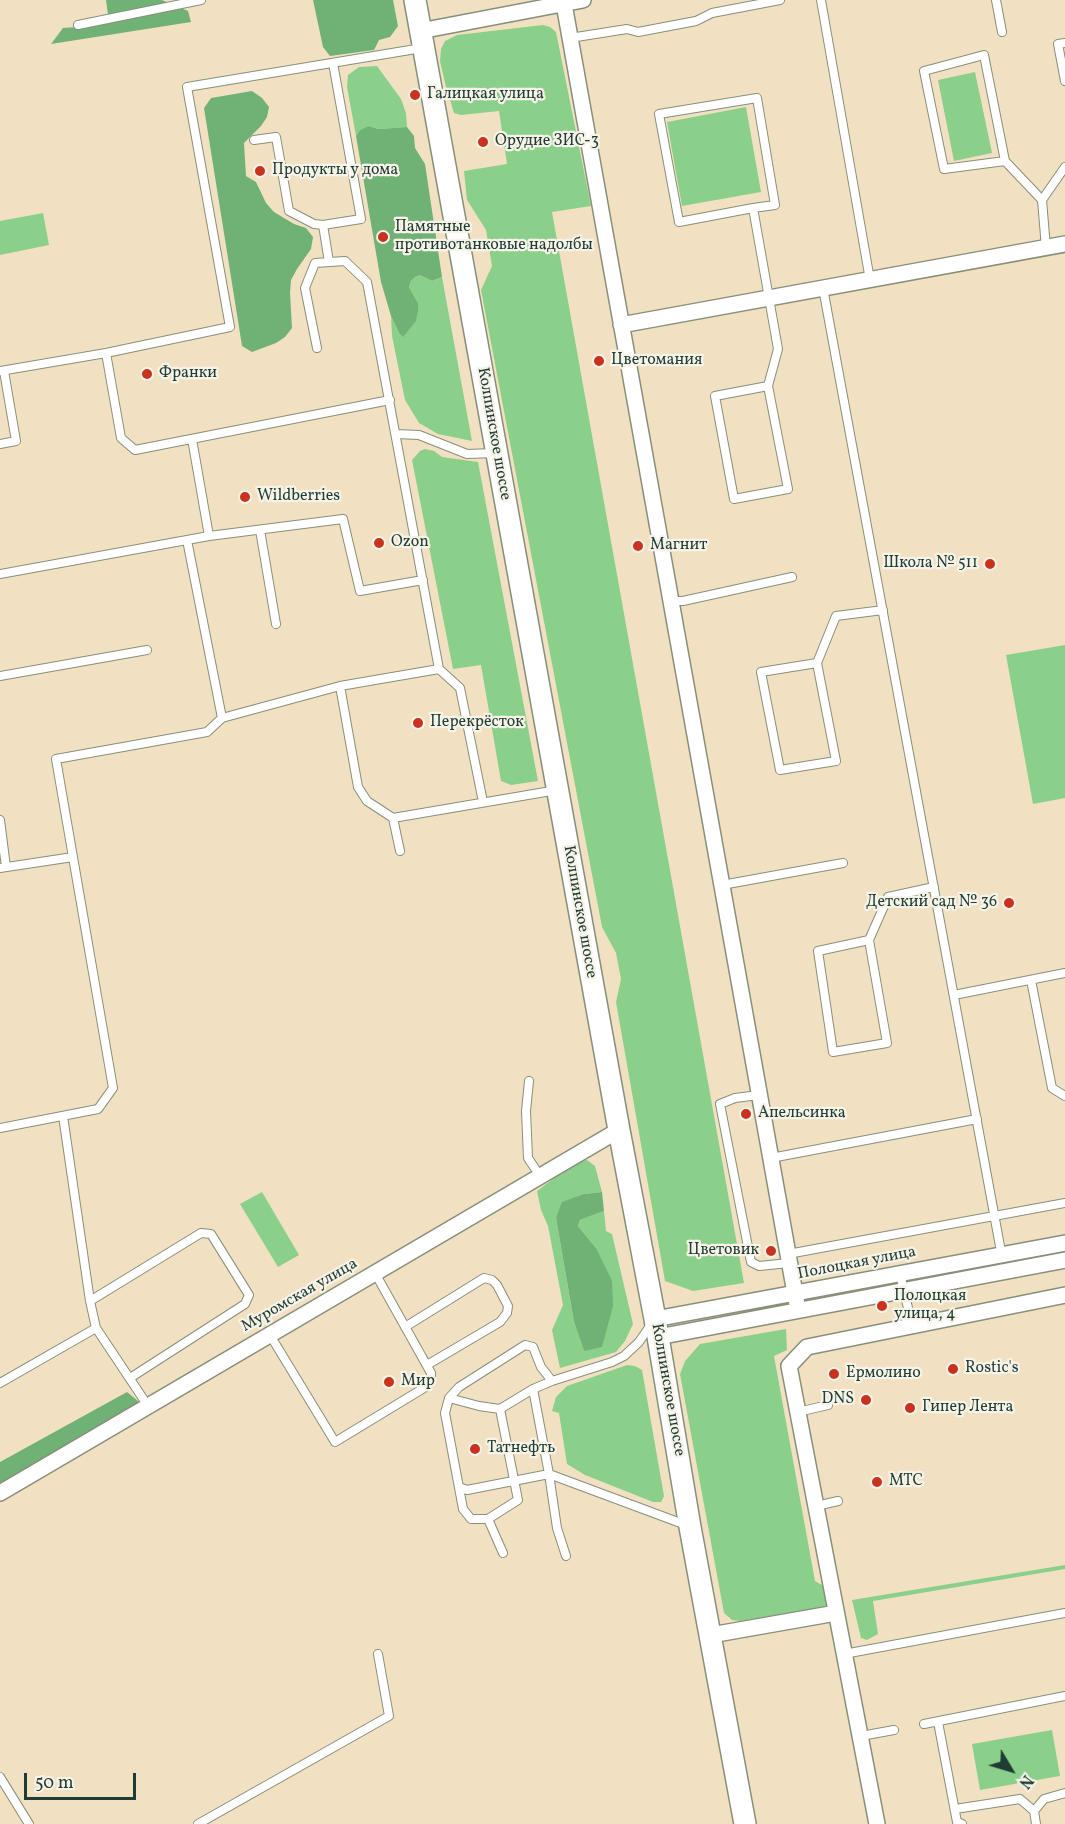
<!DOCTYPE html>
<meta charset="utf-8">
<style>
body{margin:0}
#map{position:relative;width:1065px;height:1824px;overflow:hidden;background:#f1e1c2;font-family:Vollkorn,serif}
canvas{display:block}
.north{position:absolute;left:981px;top:1740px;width:60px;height:60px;-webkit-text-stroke:4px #f7f3e8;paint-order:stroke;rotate:128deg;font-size:16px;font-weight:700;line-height:24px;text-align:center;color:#1f3d34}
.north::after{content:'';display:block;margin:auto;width:21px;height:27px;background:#1f3d34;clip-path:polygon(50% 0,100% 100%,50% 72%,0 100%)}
.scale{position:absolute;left:24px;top:1773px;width:112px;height:27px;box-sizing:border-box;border:3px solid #1f3d34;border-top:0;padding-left:8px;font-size:18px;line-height:21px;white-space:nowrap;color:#1f3d34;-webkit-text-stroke:4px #f7f3e8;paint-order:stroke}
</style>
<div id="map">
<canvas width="1065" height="1824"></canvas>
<div class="north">N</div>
<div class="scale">50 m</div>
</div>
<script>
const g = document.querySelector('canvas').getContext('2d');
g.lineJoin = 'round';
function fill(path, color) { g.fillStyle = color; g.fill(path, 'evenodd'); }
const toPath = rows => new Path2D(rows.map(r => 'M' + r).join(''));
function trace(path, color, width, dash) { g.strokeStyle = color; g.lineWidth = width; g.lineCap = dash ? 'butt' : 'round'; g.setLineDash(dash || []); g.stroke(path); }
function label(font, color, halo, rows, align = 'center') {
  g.font = font + ' Vollkorn,serif'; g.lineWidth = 4.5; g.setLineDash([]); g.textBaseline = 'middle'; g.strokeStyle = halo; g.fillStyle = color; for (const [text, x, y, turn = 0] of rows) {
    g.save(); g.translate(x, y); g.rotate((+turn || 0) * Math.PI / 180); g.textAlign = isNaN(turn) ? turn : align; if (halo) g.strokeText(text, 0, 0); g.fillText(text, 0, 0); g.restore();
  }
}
fill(toPath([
 [543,25,550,27,556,32,591,206,552,212,744,1283,693,1291,665,1281,616,1002,621,979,616,953,602,927,481,290,492,266,486,230,467,200,464,171,507,164,499,111,461,115,454,113,446,87,440,61,441,49,445,41,457,35],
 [377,66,401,99,406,113,407,127,379,129,368,126,360,130,356,136,347,87,348,75,359,67],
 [975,72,992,153,954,161,938,80],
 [746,107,761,192,682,206,667,122],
 [43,213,49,245,0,255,0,221],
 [420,275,432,281,442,277,472,441,438,434,419,423,405,400,392,336,391,316,399,333,418,303,409,287,411,281,415,277],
 [425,449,434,451,442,457,478,462,538,781,511,785,501,781,481,665,453,669,412,460,420,451],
 [1065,645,1065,798,1033,804,1006,655],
 [587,1160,595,1166,602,1192,584,1194,556,1218,574,1322,584,1351,596,1248,578,1226,580,1220,604,1211,606,1231,612,1234,633,1324,625,1341,616,1352,560,1368,552,1330,563,1305,548,1226,541,1210,537,1191,577,1161],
 [262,1192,299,1255,278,1267,240,1204],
 [786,1329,787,1350,774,1356,815,1581,827,1588,828,1604,823,1607,740,1621,732,1620,724,1613,680,1374,685,1361,700,1344],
 [627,1365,635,1366,642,1370,664,1496,661,1502,653,1502,585,1475,567,1464,559,1413,552,1411,556,1397,567,1386],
 [1065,1565,1065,1569,873,1601,878,1634,867,1640,861,1638,852,1600],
 [1052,1730,1060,1776,980,1790,972,1744]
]), '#8bd08a');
fill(toPath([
 [106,0,162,0,188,11,191,22,51,44,63,28,102,25,108,15],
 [313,0,393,0,398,26,390,37,379,40,374,50,330,56,323,47],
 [252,91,262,98,269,107,267,117,261,126,244,143,246,176,256,182,266,203,274,212,294,224,306,228,313,237,311,249,297,269,291,280,290,293,292,328,285,337,276,343,252,352,242,346,204,108,211,98],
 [368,126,379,129,407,127,414,136,415,148,425,164,442,277,432,281,420,275,415,277,411,281,409,287,418,303,418,310,416,321,403,337,399,333,391,316,381,282,356,136,360,130],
 [602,1192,604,1211,580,1220,578,1226,596,1248,612,1281,613,1306,602,1347,584,1351,574,1322,556,1218,562,1202,584,1194],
 [127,1392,138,1401,136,1407,0,1486,0,1462]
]), '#70b276');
const service = toPath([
 [821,0,870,280],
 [996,0,1002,32],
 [78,25,201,0],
 [570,38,627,29,638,32,696,21,712,13,780,0],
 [1065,43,1058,44,1065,81],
 [254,140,276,137,289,211,314,224,323,225,361,219,333,63],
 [1005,161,944,169,924,71,984,55,1005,161,1042,200],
 [753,208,775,205,757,98,659,114,679,222,753,208,778,349,768,386,788,489,734,499,715,396,768,386],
 [323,225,329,262],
 [1046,248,1042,200,1065,167],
 [823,288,1002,1257],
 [317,348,305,288,315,263,345,261,367,282,439,669,460,688,483,802],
 [0,371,106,353],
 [390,400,135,450,121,438,106,353,230,327,187,87,422,48],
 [396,434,419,435,467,454,495,453],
 [192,439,209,536],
 [0,444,16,441,4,371],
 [260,530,276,624],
 [187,540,222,718,340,686,439,669],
 [0,574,209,536,343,519,360,591,423,580],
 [671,601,683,601,792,577],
 [817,663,761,672,780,770,836,761,817,663,836,616,883,610],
 [0,676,147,650],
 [340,686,358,787,367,801,393,818,557,790],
 [393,818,400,851],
 [0,820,6,867],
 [0,868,73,857],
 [722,885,843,863],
 [869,940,818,951,833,1052,887,1043,869,940,888,897,934,887],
 [1031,980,1052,1088,1065,1096],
 [954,995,1065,973],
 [529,1081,526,1111,528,1158,540,1176],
 [759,1095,735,1098,720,1104,751,1262,759,1266,789,1263],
 [63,1116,90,1301,96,1328,148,1406],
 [0,1128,98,1109,113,1088,56,759,207,732,222,718],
 [771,1158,977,1119],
 [788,1254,1065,1203],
 [900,1274,912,1325],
 [90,1301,201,1233,211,1234,249,1295,245,1304,130,1378],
 [405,1327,484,1278,492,1280,497,1285,508,1306,507,1313,500,1322,427,1365],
 [270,1335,335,1442,419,1391,427,1386,431,1378,431,1373,375,1273],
 [0,1383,96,1328],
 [533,1389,549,1474,557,1528,566,1556],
 [449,1398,479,1406,500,1409,533,1389,552,1381,612,1362,624,1356,639,1342,652,1323],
 [500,1409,518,1500,488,1519,503,1553],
 [798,1412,828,1405],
 [459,1487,467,1490,549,1474,686,1525],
 [816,1506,838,1501],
 [488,1519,471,1519,463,1509,445,1413,449,1398,459,1387,525,1345,533,1347,541,1367,552,1381],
 [844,1654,1065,1613],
 [938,1722,957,1822,962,1824],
 [924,1724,1065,1696],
 [861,1736,894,1730],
 [0,1777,29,1824],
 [955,1809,1020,1799,1034,1811],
 [198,1824,389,1716,378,1654],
 [1036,1824,1034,1811,1044,1799,1065,1793]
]);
const minor = toPath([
 [564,4,798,1310],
 [420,31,583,0],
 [621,325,1065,244],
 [655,1319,1065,1243],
 [658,1337,1065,1260],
 [0,1493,619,1130],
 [711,1635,836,1613],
 [877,1824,789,1366,807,1347,1065,1295]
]);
const secondary = toPath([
 [415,0,619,1130,655,1319,690,1527,745,1824]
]);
trace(service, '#888f7b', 10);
trace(minor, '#888f7b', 18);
trace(secondary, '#888f7b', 24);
trace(service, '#fff', 8);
trace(minor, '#fff', 15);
trace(secondary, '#fff', 21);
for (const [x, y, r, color] of [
 [415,95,6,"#c8321e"],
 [483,142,6,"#c8321e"],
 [260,171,6,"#c8321e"],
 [383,237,6,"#c8321e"],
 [599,361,6,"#c8321e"],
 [147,374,6,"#c8321e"],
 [245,497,6,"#c8321e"],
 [379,543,6,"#c8321e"],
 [638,546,6,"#c8321e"],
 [990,564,6,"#c8321e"],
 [418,723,6,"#c8321e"],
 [1009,903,6,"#c8321e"],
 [746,1114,6,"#c8321e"],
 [771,1251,6,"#c8321e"],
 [882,1306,6,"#c8321e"],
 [953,1369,6,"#c8321e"],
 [834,1374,6,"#c8321e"],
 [389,1382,6,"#c8321e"],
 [866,1400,6,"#c8321e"],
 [910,1408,6,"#c8321e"],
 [475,1449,6,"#c8321e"],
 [877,1482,6,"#c8321e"]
]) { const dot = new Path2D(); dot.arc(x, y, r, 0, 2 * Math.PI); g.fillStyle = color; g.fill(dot); trace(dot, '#f7f3e8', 2); }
label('16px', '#1f3d34', '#f7f3e8', [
 ["Галицкая улица",427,95],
 ["Орудие ЗИС-3",495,142],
 ["Продукты у дома",272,171],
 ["Памятные",395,228],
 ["противотанковые надолбы",395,246],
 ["Цветомания",611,361],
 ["Франки",159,374],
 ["Wildberries",257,497],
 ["Ozon",391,543],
 ["Магнит",650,546],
 ["Школа № 511",978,564,"right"],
 ["Перекрёсток",430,723],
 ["Детский сад № 36",997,903,"right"],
 ["Апельсинка",758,1114],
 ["Цветовик",759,1251,"right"],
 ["Полоцкая",894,1297],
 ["улица, 4",894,1315],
 ["Rostic's",965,1369],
 ["Ермолино",846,1374],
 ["Мир",401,1382],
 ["DNS",854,1400,"right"],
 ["Гипер Лента",922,1408],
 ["Татнефть",487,1449],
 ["МТС",889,1482]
], 'left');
label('16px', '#1f3d34', '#f7f3e8', [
 ["Колпинское шоссе",493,434,80],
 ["Колпинское шоссе",579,912,80],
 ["Полоцкая улица",857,1264,-11],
 ["Муромская улица",300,1296,-30],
 ["Колпинское шоссе",667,1390,80]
]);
</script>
